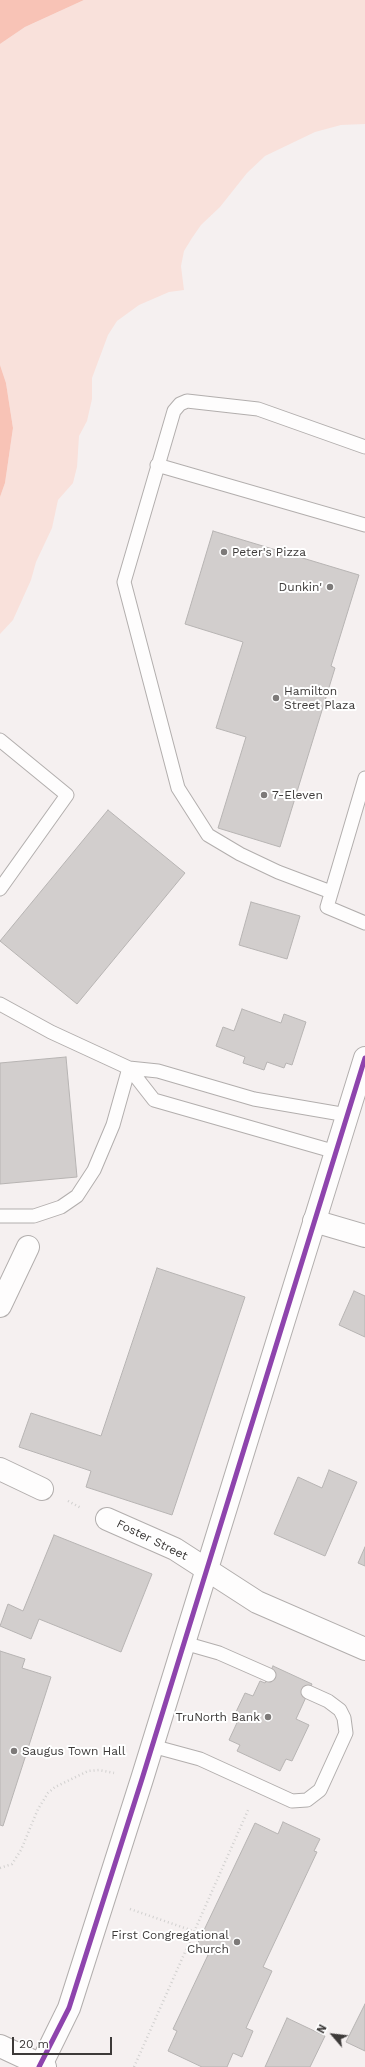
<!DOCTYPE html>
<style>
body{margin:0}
#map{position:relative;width:365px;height:2067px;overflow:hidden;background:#f5f0f0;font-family:"Work Sans",sans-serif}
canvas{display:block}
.north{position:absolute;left:313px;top:2015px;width:40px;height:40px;-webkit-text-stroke:3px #fff;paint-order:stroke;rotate:298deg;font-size:11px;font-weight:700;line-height:16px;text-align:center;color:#3d3a39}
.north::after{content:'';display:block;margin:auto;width:14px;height:18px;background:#3d3a39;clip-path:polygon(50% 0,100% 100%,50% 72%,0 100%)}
.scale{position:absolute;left:12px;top:2037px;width:100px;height:18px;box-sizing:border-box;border:2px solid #3d3a39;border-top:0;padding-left:5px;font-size:12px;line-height:14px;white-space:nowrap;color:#3d3a39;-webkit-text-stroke:3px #fff;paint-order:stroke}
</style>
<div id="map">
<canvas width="365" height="2067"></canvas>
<div class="north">N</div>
<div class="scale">20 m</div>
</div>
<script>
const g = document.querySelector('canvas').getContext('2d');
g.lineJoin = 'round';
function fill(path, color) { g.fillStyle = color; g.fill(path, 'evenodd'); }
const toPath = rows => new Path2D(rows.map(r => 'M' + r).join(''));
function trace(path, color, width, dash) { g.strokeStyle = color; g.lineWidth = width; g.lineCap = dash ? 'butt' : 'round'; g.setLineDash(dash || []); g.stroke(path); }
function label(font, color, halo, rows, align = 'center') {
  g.font = font + ' "Work Sans",sans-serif'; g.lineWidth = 4; g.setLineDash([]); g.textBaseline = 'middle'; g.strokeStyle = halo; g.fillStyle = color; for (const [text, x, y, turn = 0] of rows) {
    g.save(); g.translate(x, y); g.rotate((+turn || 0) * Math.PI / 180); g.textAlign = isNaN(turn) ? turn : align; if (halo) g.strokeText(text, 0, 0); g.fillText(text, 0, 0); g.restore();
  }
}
fill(toPath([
 [84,0,365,0,365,124,341,125,315,132,265,156,247,173,220,207,201,225,192,238,184,251,181,266,184,290,169,292,139,305,117,321,108,335,92,378,92,399,87,421,79,436,77,467,73,483,58,500,52,528,36,562,31,580,13,620,0,634,0,497,5,483,13,428,6,383,0,365,0,44,25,27]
]), '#f9e1db');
fill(toPath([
 [0,0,84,0,25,27,0,44],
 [0,365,6,383,13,428,5,483,0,497]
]), '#f8c3b6');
const building = toPath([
 [213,531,359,575,331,666,335,668,280,847,218,828,246,737,216,728,243,642,185,624,213,531],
 [108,810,185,873,77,1004,0,941,108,810],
 [251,902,300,916,287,959,239,945,251,902],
 [242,1009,281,1023,284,1014,306,1022,292,1065,286,1063,284,1068,267,1062,264,1070,243,1063,245,1057,216,1046,223,1027,234,1031,242,1009],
 [66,1057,77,1177,0,1184,0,1063,66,1057],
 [157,1268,245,1297,172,1515,86,1487,91,1471,19,1447,31,1413,101,1436,157,1268],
 [354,1291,365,1296,365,1337,339,1325,354,1291],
 [329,1470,357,1482,325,1556,274,1534,298,1477,322,1488,329,1470],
 [54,1535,152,1574,121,1652,39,1619,31,1639,0,1626,8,1604,23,1611,54,1535],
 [365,1547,365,1566,358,1563,365,1547],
 [0,1651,25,1659,22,1668,51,1677,3,1826,0,1825,0,1651],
 [273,1666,312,1684,296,1719,309,1725,292,1761,286,1759,280,1771,237,1751,240,1745,229,1740,241,1714,236,1712,245,1693,253,1696,260,1681,265,1683,273,1666],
 [283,1822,320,1839,314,1851,317,1852,263,1967,272,1971,246,2028,253,2031,242,2057,233,2053,227,2067,202,2067,168,2051,177,2031,173,2029,208,1955,195,1949,255,1823,278,1834,283,1822],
 [365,2004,365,2051,346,2042,365,2004],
 [287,2018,325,2036,310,2067,265,2067,287,2018]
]);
fill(building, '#d2cecd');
trace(building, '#b7b4b3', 1);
const lane = toPath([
 [157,465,365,525],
 [0,740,67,795,0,889],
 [365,778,327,907,365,923],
 [331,892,278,872,240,854,208,835,178,788,124,582,174,411,180,404,187,401,258,409,365,447],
 [0,1004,51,1032,129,1068,113,1125,94,1170,77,1196,61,1207,34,1216,0,1216],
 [336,1152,154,1100,129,1068,158,1071,254,1099,347,1115],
 [184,1643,219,1653,269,1675],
 [152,1746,200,1759,292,1801,307,1800,320,1790,346,1733,344,1718,340,1710,328,1701,308,1692]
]);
const street = toPath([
 [314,1221,365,1236],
 [0,1306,28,1247],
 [0,1469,42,1489],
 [107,1519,175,1549,257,1602,365,1649]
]);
const secondary = toPath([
 [0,2046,41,2065,69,2008,142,1779,365,1058]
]);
const primary = toPath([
 [39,2067,41,2065,45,2067]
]);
trace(lane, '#b2aead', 15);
trace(street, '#b2aead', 24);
trace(secondary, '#b2aead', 24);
trace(primary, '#b2aead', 24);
trace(toPath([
 [68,1501,81,1508],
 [0,1868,12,1864,21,1850,38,1809,48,1793,55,1787,88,1771,99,1770,114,1773],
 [130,1909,202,1934],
 [134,2067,249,1808]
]), '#d1d0cf', 2.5, [1, 3]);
trace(lane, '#fefdfd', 13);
trace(street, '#fefdfd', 22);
trace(secondary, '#fefdfd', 22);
trace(primary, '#fefdfd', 22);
trace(toPath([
 [39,2067,69,2008,142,1779,365,1058]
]), '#8e44ad', 5);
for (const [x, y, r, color] of [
 [224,552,4,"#7d7a79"],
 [330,587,4,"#7d7a79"],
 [276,698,4,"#7d7a79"],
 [264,795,4,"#7d7a79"],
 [268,1717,4,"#7d7a79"],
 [14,1751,4,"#7d7a79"],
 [237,1942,4,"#7d7a79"]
]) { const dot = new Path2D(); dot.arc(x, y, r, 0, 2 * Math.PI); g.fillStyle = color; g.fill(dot); trace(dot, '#fff', 1.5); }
label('12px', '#3d3a39', '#fff', [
 ["Peter's Pizza",232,552],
 ["Dunkin'",322,587,"right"],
 ["Hamilton",284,691],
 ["Street Plaza",284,705],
 ["7-Eleven",272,795],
 ["TruNorth Bank",260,1717,"right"],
 ["Saugus Town Hall",22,1751],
 ["First Congregational",229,1935,"right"],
 ["Church",229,1949,"right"]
], 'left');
label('12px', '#3d3a39', '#fff', [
 ["Foster Street",152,1540,26]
]);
</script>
